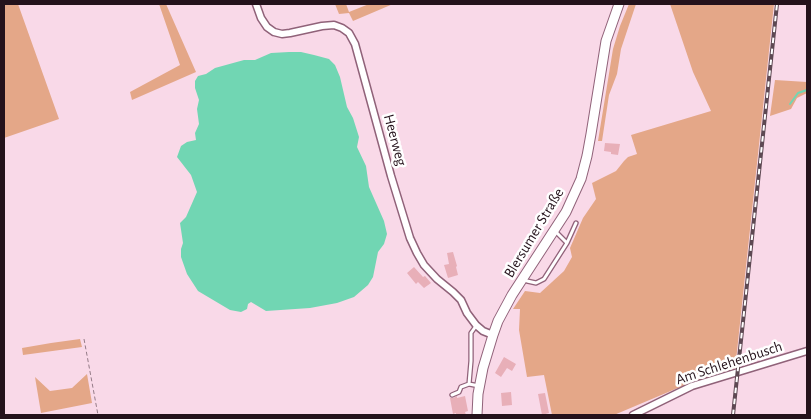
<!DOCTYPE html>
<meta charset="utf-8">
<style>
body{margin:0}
#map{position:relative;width:811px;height:419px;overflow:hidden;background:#f9d9e8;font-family:"Alegreya Sans",sans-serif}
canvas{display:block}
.frame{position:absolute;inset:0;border:5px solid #24121b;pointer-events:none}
</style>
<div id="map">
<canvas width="811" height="419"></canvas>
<div class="frame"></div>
</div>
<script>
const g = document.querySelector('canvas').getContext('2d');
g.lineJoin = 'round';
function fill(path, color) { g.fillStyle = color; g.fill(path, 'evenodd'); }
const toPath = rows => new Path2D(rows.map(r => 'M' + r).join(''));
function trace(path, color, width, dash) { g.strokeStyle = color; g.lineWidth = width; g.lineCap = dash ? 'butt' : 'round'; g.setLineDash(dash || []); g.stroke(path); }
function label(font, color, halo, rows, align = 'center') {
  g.font = font + ' "Alegreya Sans",sans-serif'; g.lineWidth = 5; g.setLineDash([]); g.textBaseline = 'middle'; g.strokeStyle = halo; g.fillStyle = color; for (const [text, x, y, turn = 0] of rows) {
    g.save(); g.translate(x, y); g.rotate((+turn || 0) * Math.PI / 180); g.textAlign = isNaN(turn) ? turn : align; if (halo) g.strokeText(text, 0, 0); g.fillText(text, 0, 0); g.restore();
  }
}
fill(toPath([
 [4,4,18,4,59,119,4,138],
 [159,4,166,4,196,72,132,100,130,92,180,65],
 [335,4,346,4,349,12,369,4,393,4,353,21,349,13,339,14],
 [629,4,636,4,621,49,617,74,609,95,602,141,598,141,613,49,620,26],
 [670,4,774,4,735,370,692,382,614,415,552,415,544,375,527,377,519,330,520,309,513,309,525,291,540,293,564,271,572,257,570,248,583,218,596,199,592,183,616,171,624,161,628,157,637,154,631,135,711,111,693,72],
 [775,80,807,82,807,93,797,98,791,109,770,116],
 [80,339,82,347,23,355,22,348,51,343],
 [87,374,92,403,41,413,35,377,50,391,72,388]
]), '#e4a788');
fill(toPath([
 [289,52,301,52,314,55,329,59,335,65,340,77,347,107,353,118,359,137,357,147,366,166,369,187,384,221,387,234,384,244,378,252,373,277,368,285,354,297,337,303,310,308,266,311,251,302,248,304,247,309,241,312,230,310,198,291,187,274,181,257,181,249,183,243,180,223,186,217,197,192,191,175,177,157,181,146,187,142,196,140,195,133,199,124,197,109,199,100,195,88,195,81,198,76,206,74,215,68,244,60,255,60,271,53]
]), '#71d6b3');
trace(toPath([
 [790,104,798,93,807,90]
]), '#71d6b3', 2);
fill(toPath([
 [605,143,620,144,618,155,611,154,611,152,604,151],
 [453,252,457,266,456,267,458,275,448,278,444,265,449,264,447,253],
 [414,267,423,277,425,276,431,283,424,288,418,282,416,284,407,273],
 [504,357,516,364,512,371,507,368,501,377,495,373],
 [511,392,512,405,502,406,501,393],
 [545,393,549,413,542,415,538,394],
 [457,396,457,398,465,396,468,411,465,412,466,415,456,415,456,413,453,414,450,398,453,398]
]), '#e8afb8');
const service = toPath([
 [567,243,576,223],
 [523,279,527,281,536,283,544,279,567,243,556,232],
 [469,384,471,361,471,333,476,326],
 [452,395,459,392,461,387,469,384,479,386]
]);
const minor = toPath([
 [256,4,261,18,267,27,274,32,282,34,290,33,322,26,334,25,342,28,349,33,355,44,391,176,410,238,417,253,424,265,437,279,453,292,461,300,467,313,476,325,483,331,493,335],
 [633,415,692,386,807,351]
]);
const secondary = toPath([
 [477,415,478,394,483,368,493,335,498,321,512,295,566,212,581,179,587,156,591,134,606,41,619,4]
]);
trace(service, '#906279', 5.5);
trace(minor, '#906279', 9);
trace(secondary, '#906279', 11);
trace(toPath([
 [84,339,98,415]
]), '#947b87', 1, [4, 2.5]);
trace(service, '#fff', 3);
trace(minor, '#fff', 6);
trace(secondary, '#fff', 9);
const rail = toPath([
 [733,415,777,4]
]);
trace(rail, '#5e4953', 4);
trace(rail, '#fff', 2, [5.5]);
label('15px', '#24121b', '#fff', [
 ["Heerweg",395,140,75],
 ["Blersumer Straße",534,233,-59],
 ["Am Schlehenbusch",729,363,-18]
]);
</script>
